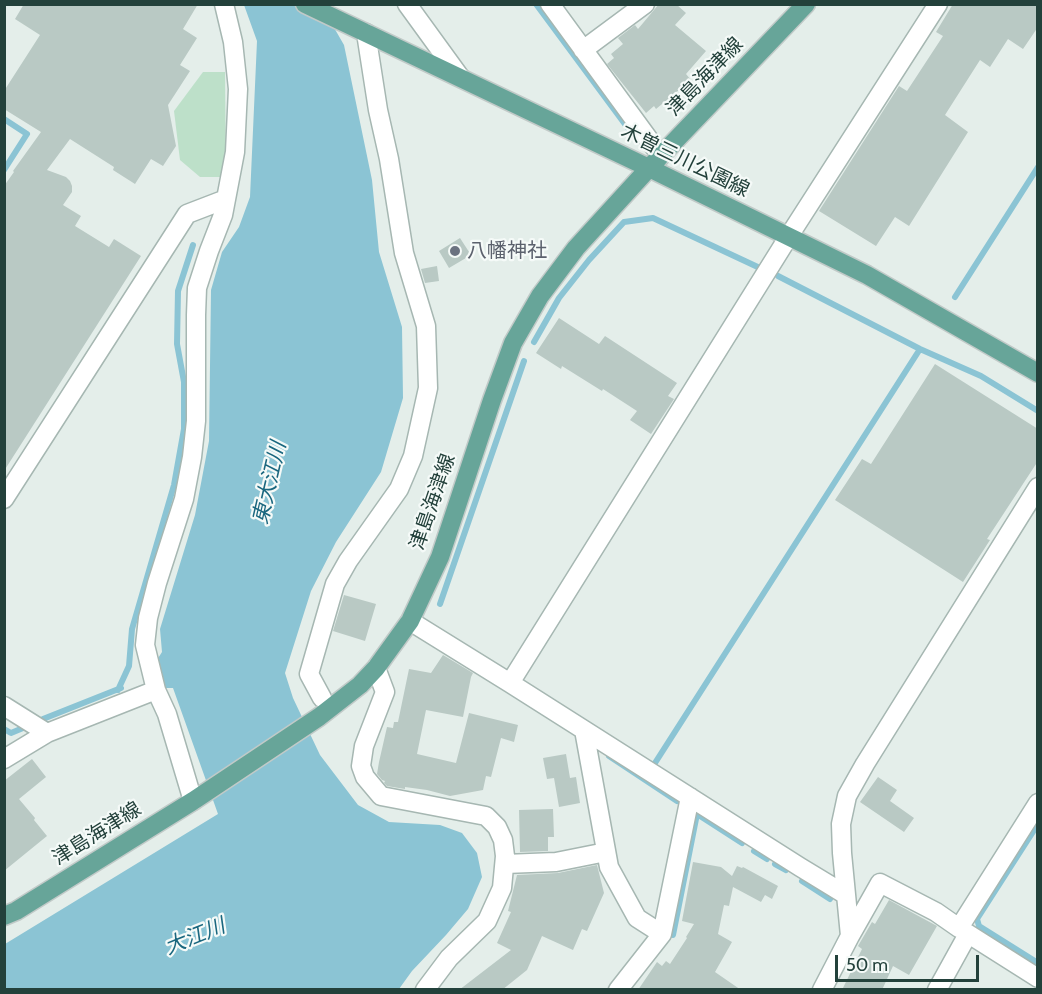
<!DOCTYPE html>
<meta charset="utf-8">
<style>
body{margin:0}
#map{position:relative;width:1042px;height:994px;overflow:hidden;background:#e4eeea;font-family:Cabin,sans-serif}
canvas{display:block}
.frame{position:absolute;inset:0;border:6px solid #23413b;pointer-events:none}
.scale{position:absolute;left:835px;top:955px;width:144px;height:27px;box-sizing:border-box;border:3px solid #23413b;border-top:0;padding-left:8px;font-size:18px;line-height:21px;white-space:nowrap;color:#23413b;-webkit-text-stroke:4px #f5faf8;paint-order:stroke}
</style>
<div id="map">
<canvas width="1042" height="994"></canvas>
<div class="frame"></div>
<div class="scale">50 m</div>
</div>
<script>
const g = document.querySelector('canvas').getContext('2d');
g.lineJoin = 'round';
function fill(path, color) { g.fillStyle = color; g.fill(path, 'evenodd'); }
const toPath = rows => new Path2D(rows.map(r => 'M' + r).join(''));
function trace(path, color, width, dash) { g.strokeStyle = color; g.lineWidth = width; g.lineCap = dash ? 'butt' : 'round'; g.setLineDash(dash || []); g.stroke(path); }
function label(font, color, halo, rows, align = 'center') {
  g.font = font + ' Cabin,"Noto Sans JP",sans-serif'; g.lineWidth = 4.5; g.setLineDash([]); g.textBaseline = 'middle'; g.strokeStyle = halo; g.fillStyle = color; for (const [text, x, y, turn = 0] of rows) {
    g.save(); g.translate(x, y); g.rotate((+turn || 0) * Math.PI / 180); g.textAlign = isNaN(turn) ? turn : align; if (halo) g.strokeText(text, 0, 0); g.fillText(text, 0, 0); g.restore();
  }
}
fill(toPath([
 [203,72,225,72,226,177,200,177,180,160,174,111]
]), '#bde0c9');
fill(toPath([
 [244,5,321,5,344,45,372,180,379,252,402,327,403,398,381,472,336,542,311,591,285,673,293,698,320,755,358,805,389,822,440,825,462,833,477,853,482,877,468,909,446,935,412,971,399,989,5,990,5,944,218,814,173,688,160,688,155,663,162,652,160,629,195,515,209,441,211,290,222,252,239,227,250,197,257,41]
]), '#8bc4d4');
trace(toPath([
 [536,4,636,139],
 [4,119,27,134,4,170],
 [778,276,920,349,981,376,1038,411],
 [955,297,1038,167],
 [534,342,559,298,589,260,624,222,653,218,762,269],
 [440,604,524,361],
 [118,690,129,666,132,629,174,485,184,429,184,382,177,344,178,291,193,245],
 [43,719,121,688],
 [4,729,11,733,23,728],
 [609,756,677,801],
 [655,763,920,349],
 [1038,824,977,919,979,926,1038,963],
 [754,851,767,859],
 [775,864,786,870],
 [802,881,830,899],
 [673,935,697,814,742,843]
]), '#8bc4d4', 6);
fill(toPath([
 [24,4,198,4,183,29,197,38,180,65,190,71,168,105,176,146,163,166,151,159,135,184,113,170,114,167,70,139,47,170,66,177,70,181,72,186,72,192,63,205,81,216,75,226,109,247,114,239,141,256,4,471,4,186,14,172,13,171,41,132,4,109,4,91,40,35,15,19],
 [659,4,676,4,686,13,675,25,706,51,686,74,691,80,656,109,654,106,646,113,607,64,614,58,611,54,623,44,618,38,635,25,638,29],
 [953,4,1038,4,1038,27,1023,49,1008,39,990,67,980,60,945,115,968,132,909,226,895,217,876,246,819,211,899,86,907,91,943,36,936,32],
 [460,238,471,255,449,268,439,251],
 [437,266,439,281,425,283,421,269],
 [559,318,599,344,605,336,677,383,668,396,674,399,651,434,630,420,637,411,603,389,602,391,562,366,561,369,536,353],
 [935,364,1038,429,1038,461,987,539,990,540,963,582,835,500,862,459,871,464],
 [344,595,376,604,365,641,333,631],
 [443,655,473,673,471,677,463,717,426,710,417,754,456,763,469,713,518,725,514,742,501,738,491,777,486,776,483,790,450,796,427,790,405,787,405,789,387,786,384,783,385,781,382,780,377,774,379,762,387,727,393,728,394,722,398,722,409,669,431,673],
 [566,754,570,778,576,777,580,803,559,807,554,778,547,779,543,758],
 [32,759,46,777,19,799,35,818,34,820,47,836,4,871,4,781],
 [878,777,897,790,890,801,914,818,904,832,860,802],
 [553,809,554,837,548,837,548,851,520,852,519,810],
 [693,862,721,867,732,876,737,866,742,868,743,867,778,886,772,899,765,895,761,902,733,887,729,906,724,905,718,934,732,942,715,972,741,990,638,990,657,962,662,966,666,961,670,964,687,938,686,937,694,924,682,921],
 [597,865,604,893,587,931,582,929,573,950,542,936,527,970,502,990,459,990,511,950,497,943,511,912,508,911,517,875,558,873],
 [889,900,937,926,909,975,893,966,882,990,842,990,862,949,858,946,872,922,875,924]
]), '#b9c9c4');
const minor = toPath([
 [407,4,460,77],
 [550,4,661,156],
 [583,50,645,4],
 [4,499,187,214,226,199],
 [410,621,510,683,800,867,846,895],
 [376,668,385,692,364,746,361,766,365,777,381,796,486,816,497,827,503,840,505,856,502,888,487,921,449,958,425,990],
 [510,683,789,236,938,4],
 [156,690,167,714,193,801],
 [322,698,309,674,335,584,348,561,399,489,413,456,428,388,426,326,404,253,389,159,378,110,366,33],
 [4,706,47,733],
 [584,730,609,867,637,918,662,934],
 [4,759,47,733,156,690,145,645,148,618,157,583,184,499,192,457,196,421,196,315,197,288,209,251,223,215,235,152,238,89,233,42,224,4],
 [505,864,556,862,606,852],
 [959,928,1038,978],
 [850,936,880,883,936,912,959,928,1038,803],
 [618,990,662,934,690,797],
 [822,990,850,936,842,853,841,824,847,796,865,764,1038,487],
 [937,990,968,934]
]);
const major = toPath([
 [305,4,649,168,867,275,1038,373],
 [4,916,16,911,193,801,319,717,360,685,376,668,410,621,440,557,492,400,513,343,540,296,576,248,649,168,806,4]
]);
trace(minor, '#a6b7b2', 21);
trace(major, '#c1cac8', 21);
trace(minor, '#fff', 18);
trace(major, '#67a599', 18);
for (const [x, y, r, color] of [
 [455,251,6,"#6b7280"]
]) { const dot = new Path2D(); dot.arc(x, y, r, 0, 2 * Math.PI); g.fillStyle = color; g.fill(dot); trace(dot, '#f5faf8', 2); }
label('20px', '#23413b', '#f5faf8', [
 ["津島海津線",705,77,-46],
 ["木曽三川公園線",685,161,26],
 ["津島海津線",433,502,-71],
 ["津島海津線",97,834,-32]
]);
label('20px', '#5b616d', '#f5faf8', [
 ["八幡神社",467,251]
], 'left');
label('italic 21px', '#1a677f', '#f5faf8', [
 ["東大江川",270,483,-77],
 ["大江川",195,937,-22]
]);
</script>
